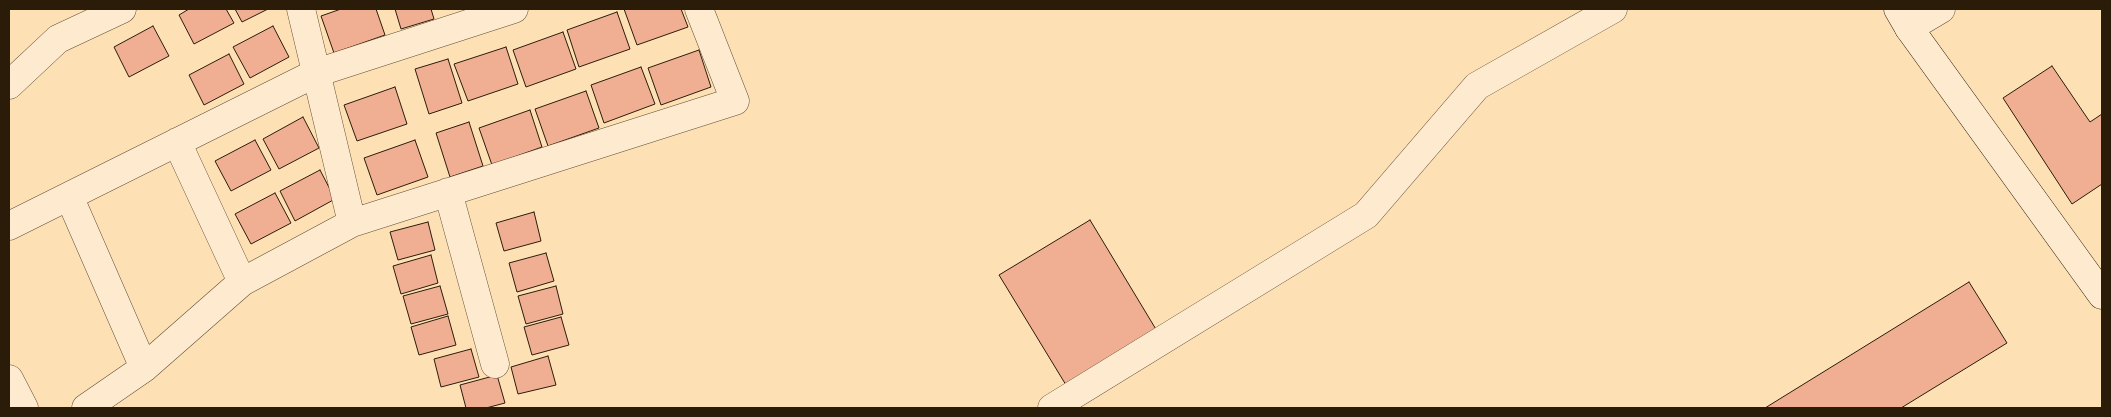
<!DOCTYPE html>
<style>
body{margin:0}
#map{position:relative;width:2111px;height:417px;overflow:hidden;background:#fee0b5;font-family:"IM FELL English",serif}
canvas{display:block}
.frame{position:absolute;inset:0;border:10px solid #2b1c0a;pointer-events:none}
</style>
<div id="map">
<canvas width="2111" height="417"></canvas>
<div class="frame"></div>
</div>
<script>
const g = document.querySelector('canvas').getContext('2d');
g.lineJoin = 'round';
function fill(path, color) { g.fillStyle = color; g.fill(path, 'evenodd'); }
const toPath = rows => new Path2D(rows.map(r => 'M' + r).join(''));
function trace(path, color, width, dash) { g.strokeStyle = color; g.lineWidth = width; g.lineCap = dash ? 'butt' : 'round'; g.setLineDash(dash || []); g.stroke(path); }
const building = toPath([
 [189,9,226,9,234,23,194,44,179,15,189,9],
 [235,9,268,9,242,22,235,9],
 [341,9,376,9,385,35,334,53,321,16,341,9],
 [395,9,431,9,434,19,401,29,395,9],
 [624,9,681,9,688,27,637,45,624,9],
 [617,12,630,49,579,67,567,30,617,12],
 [153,26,169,56,129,77,114,47,153,26],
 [273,26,289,57,250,78,233,47,273,26],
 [563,32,576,69,526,87,513,50,563,32],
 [506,47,518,84,468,101,454,64,506,47],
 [699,50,711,87,661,105,648,68,699,50],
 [229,54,244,84,204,105,189,75,229,54],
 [448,59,462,103,429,114,415,69,448,59],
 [2052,66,2090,122,2102,114,2102,184,2072,204,2003,98,2052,66],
 [641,67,655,104,604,123,591,85,641,67],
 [395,87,407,124,357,141,344,105,395,87],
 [586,91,599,128,548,146,535,109,586,91],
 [530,110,542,147,492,165,479,128,530,110],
 [303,117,319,148,279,169,263,139,303,117],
 [469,122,483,166,450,177,436,133,469,122],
 [255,140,271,170,231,191,215,161,255,140],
 [415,140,428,177,377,195,364,158,415,140],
 [320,170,335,199,295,221,280,191,320,170],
 [275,193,291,223,251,244,235,214,275,193],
 [534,212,541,241,504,251,496,223,534,212],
 [1090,220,1157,331,1066,385,999,275,1090,220],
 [428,222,435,250,398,260,390,232,428,222],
 [546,253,554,281,517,292,509,263,546,253],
 [431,255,438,283,401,294,393,266,431,255],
 [1969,282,2007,343,1901,408,1765,408,1969,282],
 [440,286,448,314,411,324,403,296,440,286],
 [556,286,563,314,526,324,518,296,556,286],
 [448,316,456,345,419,355,411,327,448,316],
 [561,317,569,345,532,355,524,327,561,317],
 [471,349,479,377,441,387,434,359,471,349],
 [548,356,556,385,518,394,511,367,548,356],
 [497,375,505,403,486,408,466,408,460,385,497,375]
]);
fill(building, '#f0af92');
trace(building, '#2b1c0a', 1);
const street = toPath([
 [301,9,352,223],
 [1909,28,1941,9],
 [9,85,58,39,122,9],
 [177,142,242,282],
 [448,192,495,364],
 [69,196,144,368],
 [9,226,316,73,514,9],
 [9,379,24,408],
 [86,408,144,368,242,282,352,223,735,101,699,9],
 [1052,408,1366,215,1477,86,1613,9]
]);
const secondary = toPath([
 [1898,9,1909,28,2102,295]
]);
trace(street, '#604d35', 29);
trace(secondary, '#2b1c0a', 29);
trace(street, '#feebcf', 28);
trace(secondary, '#feebcf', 28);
</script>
